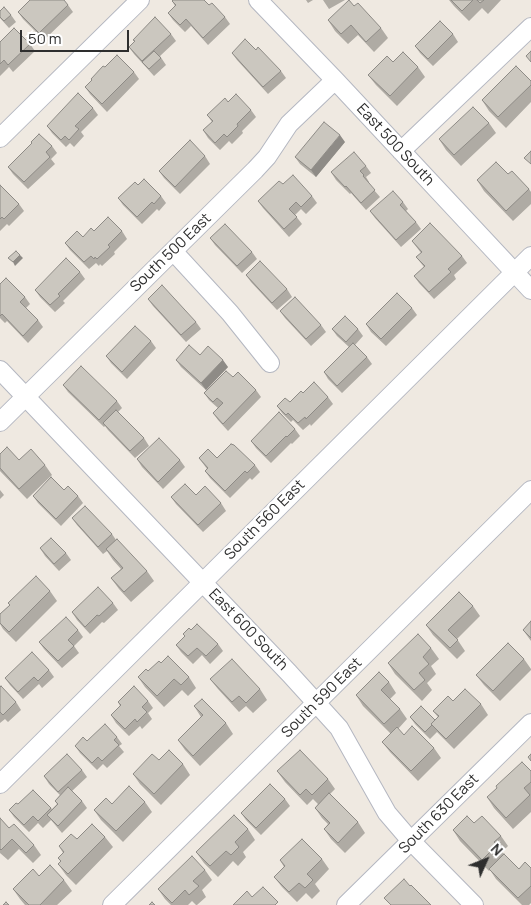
<!DOCTYPE html>
<style>
body{margin:0}
#map{position:relative;width:531px;height:905px;overflow:hidden;background:#efe9e1;font-family:Manrope,sans-serif}
canvas{display:block}
.north{position:absolute;left:461px;top:835px;width:50px;height:50px;-webkit-text-stroke:4px #fff;paint-order:stroke;rotate:46deg;font-size:14px;font-weight:700;line-height:20px;text-align:center;color:#2e2e2e}
.north::after{content:'';display:block;margin:auto;width:18px;height:22px;background:#2e2e2e;clip-path:polygon(50% 0,100% 100%,50% 72%,0 100%)}
.scale{position:absolute;left:20px;top:30px;width:109px;height:22px;box-sizing:border-box;border:2px solid #2e2e2e;border-top:0;padding-left:6px;font-size:15px;line-height:18px;white-space:nowrap;color:#2e2e2e;-webkit-text-stroke:4px #fff;paint-order:stroke}
</style>
<div id="map">
<canvas width="531" height="905"></canvas>
<div class="north">N</div>
<div class="scale">50 m</div>
</div>
<script>
const context = document.querySelector('canvas').getContext('2d');
context.lineJoin = 'round';
const shape = rows => new Path2D(rows.map(r => 'M' + r).join(''));
function stroke(path, color, width, dash) { context.strokeStyle = color; context.lineWidth = width; context.lineCap = dash ? 'butt' : 'round'; context.setLineDash(dash || []); context.stroke(path); }
function fillPath(path, color) { context.fillStyle = color; context.fill(path, 'evenodd'); }
function drawText(font, color, halo, rows, align = 'center') {
  context.font = font + ' Manrope,sans-serif'; context.lineWidth = 4.5; context.setLineDash([]); context.textBaseline = 'middle'; context.strokeStyle = halo; context.fillStyle = color; for (const [text, x, y, turn = 0] of rows) {
    context.save(); context.translate(x, y); context.rotate((+turn || 0) * Math.PI / 180); context.textAlign = isNaN(turn) ? turn : align; if (halo) context.strokeText(text, 0, 0); context.fillText(text, 0, 0); context.restore();
  }
}
const minor = shape([
 [258,0,335,80,531,290],
 [0,138,140,0],
 [401,151,531,27],
 [173,251,230,313,270,363],
 [0,370,289,673,339,728,387,813,411,841,474,905],
 [0,422,255,170,267,157,289,124,335,80],
 [0,784,531,256],
 [112,905,531,490],
 [346,905,531,723]
]);
stroke(minor, '#b4b7c1', 20);
stroke(minor, '#fff', 18);
fillPath(shape([
 [306,0,313,0,308,3],
 [323,0,345,0,329,9],
 [449,0,501,0,488,14,482,8,469,21,454,6],
 [172,1,209,5,225,17,230,24,208,45,191,26,185,32,173,20,168,13,175,6],
 [68,5,73,12,44,40,23,19,18,12],
 [354,6,381,28,388,38,374,52,358,35,348,44,335,31,328,20],
 [0,11,11,15,16,22,9,28,0,18],
 [171,34,176,41,160,56,166,65,154,76,134,54,129,47,135,42,133,40],
 [453,34,458,42,433,66,420,53,415,46],
 [0,42,30,44,35,51,13,72,9,67,0,76],
 [256,50,281,71,286,78,268,94,237,60,232,53],
 [393,62,418,67,425,77,397,106,376,85,368,75],
 [105,67,134,72,139,79,107,112,90,94,85,87],
 [531,81,531,102,506,128,489,111,482,100],
 [228,102,251,110,256,117,242,131,243,133,232,144,229,141,220,150,208,138,203,130,212,122,207,115],
 [93,108,98,115,81,132,84,136,74,147,70,143,66,147,52,133,47,126],
 [489,123,496,133,461,166,446,150,439,139],
 [345,142,316,177,300,164,295,157],
 [52,146,57,153,51,159,55,164,28,189,13,174,8,167],
 [205,156,210,164,180,194,164,178,159,171],
 [366,166,371,173,366,177,369,182,368,183,380,197,366,210,351,193,350,194,336,180,331,172],
 [508,174,529,189,531,192,531,204,513,221,484,191,477,180],
 [283,184,312,196,317,203,306,214,301,209,295,215,302,224,289,237,263,208,258,201],
 [0,185,19,204,24,211,9,226,7,224,0,231],
 [138,185,161,196,166,203,159,211,157,209,142,224,123,205,118,198],
 [403,202,408,209,406,211,416,222,421,229,401,247,375,218,370,211],
 [94,231,122,231,127,239,114,252,115,254,102,266,100,264,99,266,96,263,89,269,70,250,65,243,83,237],
 [210,238,252,252,257,259,242,273,215,245],
 [412,241,462,256,467,263,454,275,456,279,434,299,419,283,414,276,424,267,416,257,421,253],
 [80,272,85,279,63,301,65,303,55,312,40,297,35,290],
 [246,275,287,289,292,297,277,310,251,282],
 [0,284,25,297,30,304,26,308,38,320,43,327,28,343,7,321,5,323,0,318],
 [148,299,196,322,201,329,186,342,153,306],
 [412,308,417,315,386,346,371,332,366,324],
 [280,311,321,325,326,332,311,346,285,318],
 [332,329,358,329,363,336,355,345,367,357,372,364,342,393,328,379,324,372,349,347,337,336],
 [151,341,156,348,127,379,111,363,106,356],
 [200,355,228,367,206,390,181,367,176,360],
 [233,377,256,390,261,397,228,431,218,420,213,413,218,408,209,400,204,393],
 [63,385,117,401,122,408,118,412,144,438,149,446,135,458,108,430,105,426,104,427,68,392],
 [303,393,328,397,333,404,311,426,310,424,303,430,293,420,291,422,282,413,277,406,290,402],
 [295,429,300,436,292,444,291,443,271,463,256,448,251,441],
 [0,454,19,460,45,465,52,475,27,499,0,471],
 [199,458,217,458,255,465,260,472,252,480,250,478,230,498,210,478,205,471,207,469],
 [137,459,180,460,185,467,163,489,142,467],
 [0,490,4,495,0,499],
 [64,490,78,496,83,503,61,526,38,503,33,496],
 [171,497,221,503,226,511,203,532,176,504],
 [72,518,112,534,116,540,147,571,154,581,131,602,119,589,111,578,121,569,113,560,107,551,103,554,77,525],
 [40,548,66,553,71,560,59,571,45,556],
 [50,591,57,601,16,642,3,629,0,624,0,614,10,605],
 [113,603,118,610,104,623,102,622,90,634,77,620,72,612],
 [473,606,480,616,457,639,465,651,457,659,433,635,426,625],
 [531,621,531,641,523,630],
 [78,630,83,637,74,646,79,653,62,668,44,649,39,642],
 [191,630,218,644,223,651,210,664,202,655,193,664,181,652,176,645,185,636,183,634],
 [431,648,439,659,431,666,436,674,427,683,432,690,422,701,395,674,388,663],
 [524,659,531,669,531,670,500,701,484,685,476,675],
 [161,663,189,677,196,688,188,696,182,690,164,707,145,687,138,677],
 [49,670,54,677,42,688,39,684,23,699,10,685,5,678],
 [210,679,260,689,267,700,253,713,246,706,239,712,218,689],
 [389,682,396,693,390,699,400,709,407,719,398,729,404,735,434,748,441,758,418,781,390,752,382,742,391,734,363,706,356,695],
 [0,687,16,702,21,710,8,722,5,719,0,723],
 [148,701,153,708,148,713,152,719,142,729,140,726,129,736,116,723,111,715,120,706,118,702],
 [453,701,481,704,488,715,454,749,437,732,430,739,415,724,410,717,435,720,438,717,433,711],
 [194,706,226,723,233,734,200,766,185,750,178,740,201,717],
 [117,737,122,744,119,746,124,752,107,768,103,764,97,770,80,753,75,746,87,741],
 [159,760,183,764,190,775,161,805,140,784,133,774],
 [82,770,87,777,72,791,82,801,87,808,62,833,51,820,43,828,38,823,29,832,14,817,9,810,18,804,51,808,52,809,57,804,55,801,60,795,49,784,44,776],
 [277,771,328,779,335,789,330,794,358,822,365,833,345,853,331,839,324,829,328,824,322,818,315,808,318,804,313,799,307,805,285,782],
 [531,771,531,812,513,829,494,808,487,797],
 [285,799,290,806,261,835,246,820,241,813],
 [145,802,152,812,123,842,101,820,94,810],
 [0,818,9,828,34,845,41,855,33,863,19,849,8,860,0,853],
 [474,823,501,836,508,846,502,852,519,869,531,868,531,903,529,905,522,905,496,879,490,870,489,871,460,841,453,830],
 [248,829,255,840,243,852,246,857,238,866,233,861,218,877,204,863,196,852],
 [105,837,113,847,76,885,66,875,58,864,61,862,58,858,63,853,59,846,77,839],
 [322,859,329,869,315,884,320,891,312,899,306,893,297,902,282,887,274,877,284,867,280,860],
 [205,870,212,880,202,890,206,897,197,905,196,905,192,901,188,905,171,905,165,899,158,889],
 [39,876,64,880,72,891,57,905,25,905,20,899,13,889]
]), '#afaba4');
fillPath(shape([
 [340,135,345,142,316,177,311,170],
 [20,255,23,258,15,266,13,262],
 [223,360,228,367,206,390,201,383]
]), '#8e8b86');
const building = shape([
 [30,0,64,0,68,5,39,33,18,12,30,0],
 [173,0,204,0,209,5,212,3,225,17,203,38,186,19,180,25,168,13,176,5,172,1,173,0],
 [349,0,354,6,358,3,381,28,366,42,351,25,341,34,328,20,349,0],
 [451,0,473,0,462,11,451,0],
 [477,0,484,0,480,3,477,0],
 [4,7,11,15,4,21,0,17,0,11,4,7],
 [155,17,171,34,142,61,129,47,135,41,133,40,155,17],
 [440,21,453,34,428,59,415,46,440,21],
 [14,28,30,44,8,65,4,60,0,64,0,42,14,28],
 [245,39,256,50,258,47,281,71,263,87,232,53,245,39],
 [154,51,161,58,149,69,142,62,154,51],
 [531,51,531,62,526,56,531,51],
 [403,52,418,67,390,96,368,75,387,56,393,62,403,52],
 [117,55,134,72,102,104,85,87,92,80,91,79,103,66,105,67,117,55],
 [516,66,531,81,531,85,498,117,482,100,516,66],
 [78,93,93,108,75,126,79,129,69,140,65,136,61,140,47,126,78,93],
 [236,94,251,110,237,124,238,126,227,137,224,134,215,143,203,130,213,121,207,115,225,98,228,102,236,94],
 [473,107,489,123,454,155,439,139,473,107],
 [324,122,340,135,311,170,295,157,324,122],
 [39,134,52,146,46,152,50,157,24,182,8,167,32,143,31,142,39,134],
 [190,140,205,156,175,187,159,171,190,140],
 [531,151,531,164,524,158,531,151],
 [354,152,366,166,360,171,364,175,363,176,375,190,361,203,346,186,345,187,331,172,354,152],
 [496,162,508,174,512,171,529,189,506,211,477,180,496,162],
 [293,175,312,196,301,207,296,202,289,209,297,217,284,229,258,201,279,181,283,184,293,175],
 [144,179,161,196,154,204,152,202,137,217,118,198,135,182,138,185,144,179],
 [0,185,19,204,4,219,2,217,0,219,0,185],
 [393,191,403,202,400,205,416,222,396,240,370,211,393,191],
 [108,217,122,231,108,245,110,247,97,259,95,257,94,259,91,256,84,262,65,243,77,231,83,237,91,228,94,231,108,217],
 [430,223,462,256,448,269,451,272,429,292,414,276,425,266,416,257,422,252,412,241,430,223],
 [225,224,252,252,237,266,210,238,225,224],
 [16,251,20,255,13,262,8,258,16,251],
 [66,258,80,272,58,294,60,296,50,305,35,290,66,258],
 [260,261,287,289,272,303,246,275,260,261],
 [6,278,25,297,20,302,38,320,23,336,2,314,0,316,0,284,6,278],
 [162,285,196,322,181,335,148,299,162,285],
 [397,293,412,308,381,339,366,324,397,293],
 [295,297,321,325,306,339,280,311,295,297],
 [345,316,358,329,346,342,332,329,345,316],
 [135,326,151,341,122,372,106,356,135,326],
 [353,343,367,357,337,386,324,372,353,343],
 [189,345,200,355,208,346,223,360,201,383,176,360,189,345],
 [81,366,117,401,99,420,63,385,81,366],
 [226,371,233,377,238,372,256,390,223,424,213,413,223,403,217,398,213,402,204,393,226,371],
 [314,382,328,397,306,419,305,417,298,423,288,413,286,415,277,406,285,398,290,402,301,391,303,393,314,382],
 [116,410,144,438,130,451,103,423,116,410],
 [279,412,295,429,287,437,286,436,266,456,251,441,279,412],
 [159,438,180,460,158,482,137,459,159,438],
 [231,444,234,445,255,465,247,473,245,471,225,491,205,471,208,468,199,458,208,449,217,458,231,444],
 [7,447,19,460,31,449,45,465,19,489,0,468,0,454,7,447],
 [51,477,64,490,68,486,78,496,56,519,33,496,51,477],
 [185,484,196,495,205,486,221,503,198,525,171,497,185,484],
 [85,506,112,534,98,547,72,518,85,506],
 [51,538,66,553,54,564,40,548,51,538],
 [117,539,147,571,124,592,111,578,123,568,106,549,117,539],
 [36,576,50,591,9,632,0,623,0,614,10,605,8,603,36,576],
 [98,587,113,603,99,616,97,615,85,627,72,612,98,587],
 [459,592,473,606,448,630,458,640,450,648,426,625,459,592],
 [66,617,78,630,68,640,74,646,58,661,39,642,66,617],
 [531,621,531,638,523,630,531,621],
 [197,624,218,644,206,656,197,648,188,656,176,645,185,636,183,634,189,628,191,630,197,624],
 [418,634,431,648,423,657,429,664,419,673,425,680,414,690,388,663,418,634],
 [508,643,524,659,493,691,476,675,508,643],
 [32,652,49,670,38,681,34,677,18,692,5,678,32,652],
 [168,656,189,677,181,685,174,679,157,696,138,677,146,669,148,671,159,661,161,663,168,656],
 [232,659,260,689,246,703,239,696,232,702,210,679,232,659],
 [379,672,389,682,381,690,400,709,384,724,356,695,379,672],
 [1,686,16,702,3,715,0,712,0,687,1,686],
 [134,686,148,701,142,707,147,712,137,722,135,719,125,729,111,715,121,705,118,702,134,686],
 [465,689,481,704,446,739,431,724,439,716,433,711,448,696,453,701,465,689],
 [202,699,226,723,193,756,178,740,203,715,194,706,202,699],
 [421,706,435,720,431,724,432,725,425,732,410,717,421,706],
 [105,724,117,737,114,740,119,745,102,761,98,757,92,763,75,746,83,737,87,741,105,724],
 [412,726,434,748,411,771,382,742,397,727,404,735,412,726],
 [169,750,183,764,154,794,133,774,152,754,159,760,169,750],
 [300,750,328,779,312,795,306,789,300,795,277,771,300,750],
 [67,754,82,770,58,792,44,776,67,754],
 [531,754,531,761,528,757,531,754],
 [522,762,531,771,531,782,524,788,530,795,506,818,487,797,497,788,496,786,522,762],
 [270,784,285,799,256,828,241,813,270,784],
 [129,786,145,802,116,831,94,810,106,798,112,804,129,786],
 [68,787,82,801,58,826,47,815,58,804,55,801,68,787],
 [33,790,51,808,38,821,33,816,24,825,9,810,16,803,18,804,33,790],
 [329,793,358,822,338,843,324,829,330,823,315,808,329,793],
 [234,815,248,829,235,842,239,847,231,855,226,851,210,866,196,852,234,815],
 [467,816,474,823,482,816,501,836,494,842,497,845,482,860,453,830,467,816],
 [0,818,9,828,14,824,34,845,26,853,12,839,1,850,0,849,0,818],
 [92,824,105,837,68,874,58,864,61,861,58,858,64,852,59,846,71,834,77,839,92,824],
 [302,839,322,859,307,874,313,880,305,888,299,883,289,892,274,877,285,866,280,860,302,839],
 [504,854,519,869,525,862,531,868,531,886,518,898,489,869,504,854],
 [192,856,205,870,193,881,199,886,189,895,185,890,172,903,158,889,192,856],
 [50,865,64,880,40,905,29,905,13,889,33,869,39,876,50,865],
 [404,879,410,886,411,885,431,905,391,905,384,898,404,879],
 [263,887,278,902,275,905,233,905,247,891,252,897,263,887],
 [6,902,9,905,3,905,6,902],
 [152,902,155,905,149,905,152,902]
]);
fillPath(building, '#cbc7bf');
stroke(building, '#8e8b86', 1);
drawText('15px', '#2e2e2e', '#fff', [
 ["East 500 South",395,145,47],
 ["South 500 East",171,253,-44],
 ["South 560 East",265,520,-45],
 ["East 600 South",248,630,46],
 ["South 590 East",322,698,-45],
 ["South 630 East",439,814,-45]
]);
</script>
